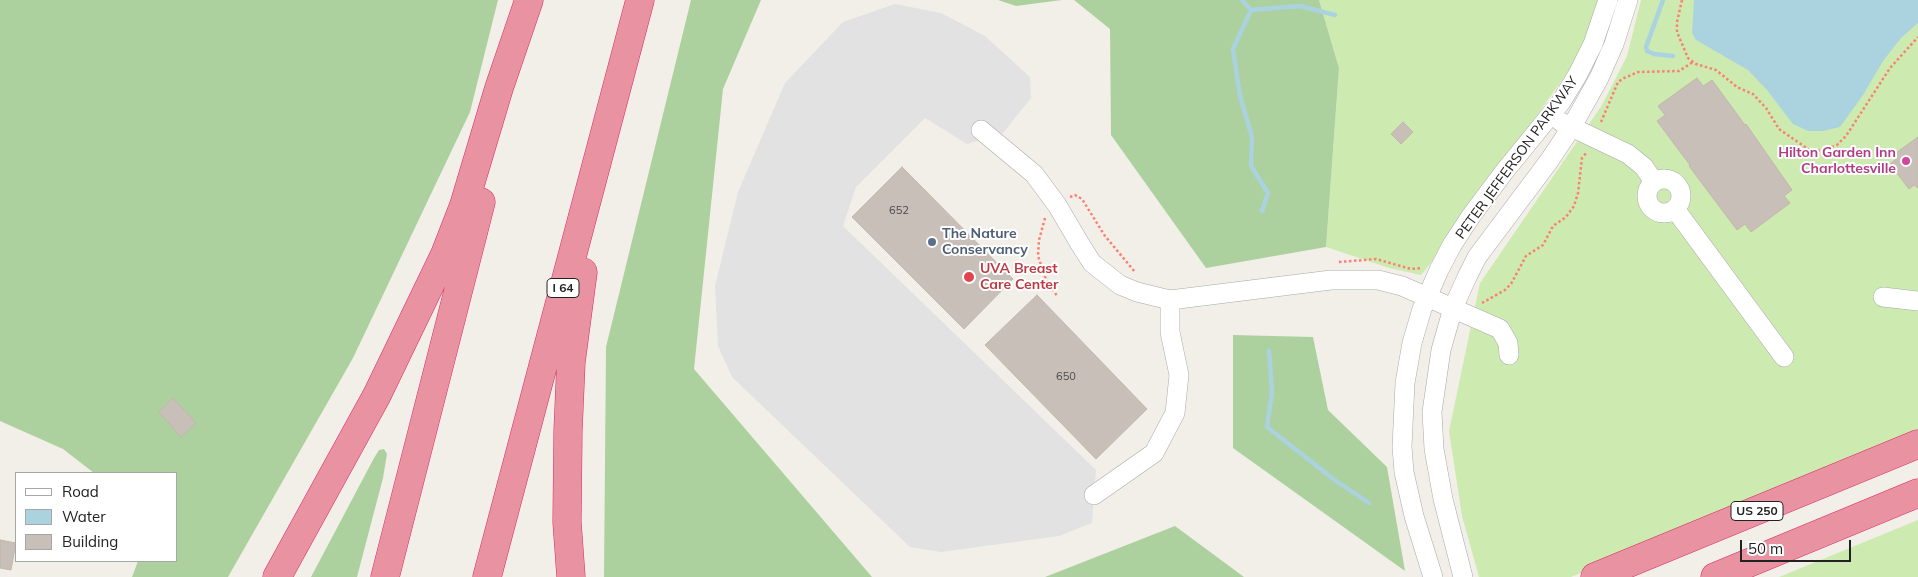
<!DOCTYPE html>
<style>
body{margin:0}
#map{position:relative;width:1918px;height:577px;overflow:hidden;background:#f2efe9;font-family:Mulish,sans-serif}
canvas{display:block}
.legend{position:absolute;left:15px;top:472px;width:162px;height:90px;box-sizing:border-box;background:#fff;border:1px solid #a7a7a7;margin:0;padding:6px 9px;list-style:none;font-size:15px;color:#222}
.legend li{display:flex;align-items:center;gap:10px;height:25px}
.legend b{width:25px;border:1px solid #a7a7a7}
.scale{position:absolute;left:1740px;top:540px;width:111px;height:22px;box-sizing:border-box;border:2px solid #222;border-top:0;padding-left:6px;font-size:15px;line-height:18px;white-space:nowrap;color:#222;-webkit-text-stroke:4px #fff;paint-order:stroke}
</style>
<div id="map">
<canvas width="1918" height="577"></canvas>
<ul class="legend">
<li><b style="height:6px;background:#fff"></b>Road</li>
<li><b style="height:14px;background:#aad3df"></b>Water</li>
<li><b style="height:14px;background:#c7bfb8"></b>Building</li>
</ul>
<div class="scale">50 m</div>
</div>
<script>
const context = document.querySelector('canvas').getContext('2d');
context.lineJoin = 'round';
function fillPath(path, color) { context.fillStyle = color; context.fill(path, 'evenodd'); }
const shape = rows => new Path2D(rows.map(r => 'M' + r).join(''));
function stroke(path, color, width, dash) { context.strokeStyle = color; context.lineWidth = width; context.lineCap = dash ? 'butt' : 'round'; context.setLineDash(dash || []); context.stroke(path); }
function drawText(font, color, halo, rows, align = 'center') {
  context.font = font + ' Mulish,sans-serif'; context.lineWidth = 4; context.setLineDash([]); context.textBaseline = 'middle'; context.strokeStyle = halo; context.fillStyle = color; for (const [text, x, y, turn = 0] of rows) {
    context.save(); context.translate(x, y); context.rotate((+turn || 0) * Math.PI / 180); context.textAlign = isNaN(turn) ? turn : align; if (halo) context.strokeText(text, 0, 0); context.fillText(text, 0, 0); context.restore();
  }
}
fillPath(shape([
 [1319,0,1599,0,1594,21,1573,65,1435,258,1421,275,1389,268,1326,247,1339,68],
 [1641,0,1918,0,1918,435,1571,577,1479,577,1462,516,1449,431,1480,283,1602,105,1627,56],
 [1918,520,1918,577,1779,577]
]), '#cdebb0');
fillPath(shape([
 [0,0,498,0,470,112,353,358,228,577,132,577,138,561,176,561,176,473,94,473,63,449,0,421],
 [691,0,761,0,723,89,694,369,872,577,604,577,606,347],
 [998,0,1062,0,1016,6],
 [1074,0,1319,0,1339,68,1326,247,1206,268,1111,135,1110,29],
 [1233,335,1313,337,1328,410,1387,467,1405,571,1233,448],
 [384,449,387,454,383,478,357,577,311,577,374,458,379,450],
 [1175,526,1244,577,1045,577]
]), '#add19e');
fillPath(shape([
 [895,4,941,13,985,36,1030,77,1031,98,1003,133,967,144,925,118,856,187,843,226,1096,470,1092,523,1059,536,941,552,910,547,732,377,718,346,715,286,738,192,785,83,843,22]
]), '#e2e2e2');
fillPath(shape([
 [1694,0,1918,0,1918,23,1901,38,1883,61,1863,95,1840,127,1823,131,1808,131,1793,124,1767,90,1748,70,1696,40,1692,33]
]), '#aad3df');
stroke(shape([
 [1242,0,1251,10,1233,49,1240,96,1252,137,1251,166,1268,193,1262,211],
 [1663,0,1646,47,1647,51,1654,54,1673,56],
 [1251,10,1300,6,1335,15],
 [1269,351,1272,392,1267,427,1336,481,1369,503]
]), '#aad3df', 4.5);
const building = shape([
 [1697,78,1703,86,1712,80,1745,125,1746,124,1792,190,1784,196,1790,203,1751,232,1745,224,1737,230,1689,166,1690,165,1657,121,1665,115,1658,106,1697,78],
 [1403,122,1413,132,1401,144,1391,134,1403,122],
 [1918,137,1918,188,1914,185,1909,189,1890,164,1896,159,1893,155,1918,137],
 [902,167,1013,279,964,329,852,217,902,167],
 [1037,295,1147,409,1096,459,985,345,1037,295],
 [173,398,196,423,181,437,159,412,173,398],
 [0,540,16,543,11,570,0,568,0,540]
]);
fillPath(building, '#c7bfb8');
stroke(building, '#c4b6ab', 1);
const minor = shape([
 [1561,122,1628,154,1644,167,1654,182],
 [981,130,1034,174,1057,205,1080,244,1092,263,1120,285,1137,292,1170,300,1331,280,1378,280,1402,286,1500,329,1508,343,1509,355],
 '1647 196a17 17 0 1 1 34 0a17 17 0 1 1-34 0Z',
 [1675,209,1784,357],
 [1883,297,1918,301],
 [1094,495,1154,453,1175,413,1179,375,1170,332,1170,300],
 [1433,577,1414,516,1404,472,1402,447,1405,383,1412,343,1422,309,1439,270,1452,245,1471,216,1504,172,1561,102,1578,74,1593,44,1608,0],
 [1463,577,1443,499,1434,449,1432,412,1441,350,1453,308,1467,277,1477,257,1549,161,1571,128,1599,78,1614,44,1628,0]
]);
const highway = shape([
 [277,577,377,395,445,254,464,205,499,88,529,0],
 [385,577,481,202],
 [487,577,640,0],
 [571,577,567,522,568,431,571,362,583,272],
 [1595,577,1918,444],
 [1715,577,1918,493]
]);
stroke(minor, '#a9a9a9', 20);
stroke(highway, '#dc2a67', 29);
stroke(shape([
 [1682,0,1677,22,1677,32,1688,58,1696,64,1716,70,1737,87,1753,94,1766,108,1779,129,1811,151,1823,150,1837,145,1846,136,1890,68,1918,37],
 [1601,122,1618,82,1624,78,1638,72,1679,71,1693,62],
 [1070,197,1075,195,1082,199,1105,236,1135,272],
 [1045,218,1039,240,1038,256,1045,277,1057,296],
 [1339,262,1376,259,1411,269,1422,268],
 [1482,303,1505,290,1511,284,1526,256,1543,245,1553,226,1566,217,1574,206,1578,193,1582,158,1587,152]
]), '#fa8072', 2.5, [2.5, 2.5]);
stroke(minor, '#fff', 19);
stroke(highway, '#e892a2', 28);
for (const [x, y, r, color] of [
 [1906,161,5,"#d1479c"],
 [932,242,5,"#5c6f8a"],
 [969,277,6,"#e0444e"]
]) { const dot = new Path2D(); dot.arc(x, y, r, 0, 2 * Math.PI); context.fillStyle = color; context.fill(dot); stroke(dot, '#fff', 2); }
drawText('11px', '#4b4948', null, [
 ["652",899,211],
 ["650",1066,377]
]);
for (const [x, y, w] of [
 [563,288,32],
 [1757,511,52]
]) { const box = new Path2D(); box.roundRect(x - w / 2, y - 9.5, w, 19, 4); context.fillStyle = '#fff'; context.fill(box); stroke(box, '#222', 1); }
drawText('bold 12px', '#222', null, [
 ["I 64",563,288],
 ["US 250",1757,511]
]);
drawText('bold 14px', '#b23c85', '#fff', [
 ["Hilton Garden Inn",1896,153],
 ["Charlottesville",1896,169]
], 'right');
drawText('14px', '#222', '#fff', [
 ["PETER JEFFERSON PARKWAY",1517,158,-54]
]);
drawText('bold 14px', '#4e5e75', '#fff', [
 ["The Nature",942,234],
 ["Conservancy",942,250]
], 'left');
drawText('bold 14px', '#be3a42', '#fff', [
 ["UVA Breast",980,269],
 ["Care Center",980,285]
], 'left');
</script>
